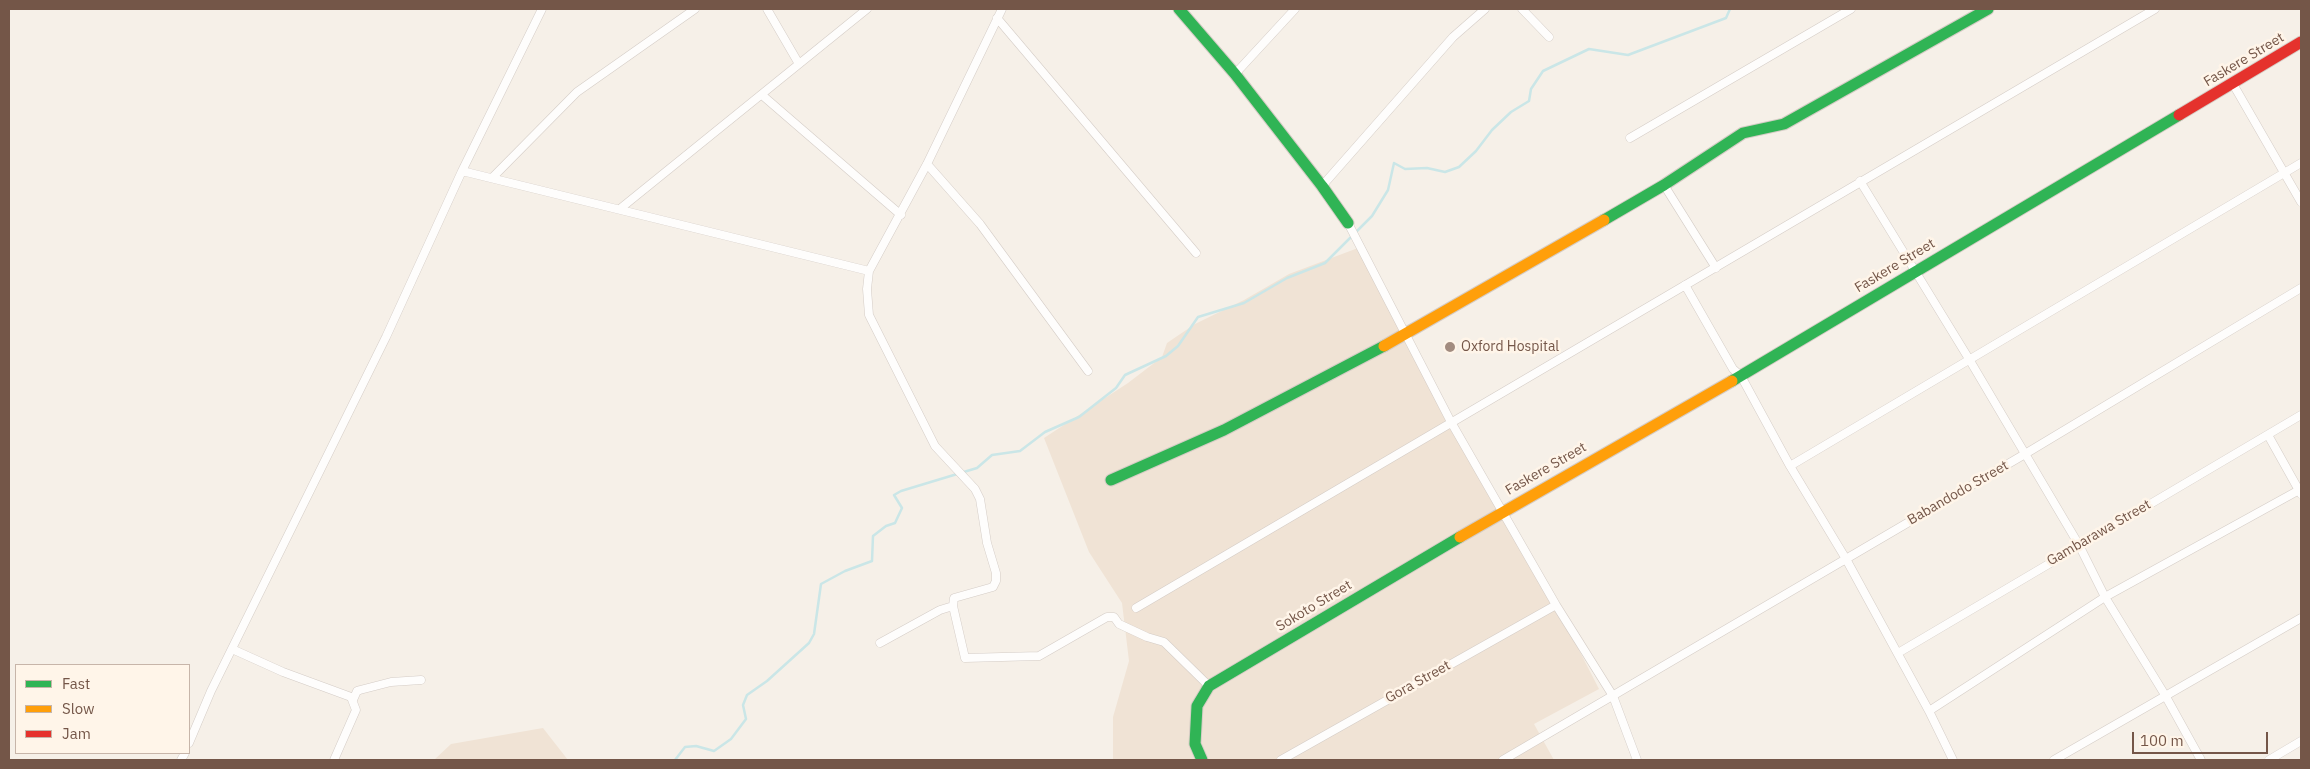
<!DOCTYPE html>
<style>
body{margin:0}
#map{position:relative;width:2310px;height:769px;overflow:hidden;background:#f6f0e8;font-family:"IBM Plex Sans",sans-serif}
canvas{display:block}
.frame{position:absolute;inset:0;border:10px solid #745648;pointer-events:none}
.legend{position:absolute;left:15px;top:664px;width:175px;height:90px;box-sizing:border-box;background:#fff5e9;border:1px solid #c7b5a9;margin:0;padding:6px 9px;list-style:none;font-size:15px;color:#745648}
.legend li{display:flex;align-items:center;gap:10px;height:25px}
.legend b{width:25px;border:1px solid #c7b5a9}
.scale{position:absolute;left:2132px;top:732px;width:136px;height:22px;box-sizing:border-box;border:2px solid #745648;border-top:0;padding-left:6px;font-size:15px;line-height:18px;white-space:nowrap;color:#745648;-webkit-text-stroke:4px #fff5e9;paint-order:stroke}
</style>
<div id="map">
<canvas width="2310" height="769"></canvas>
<div class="frame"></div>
<ul class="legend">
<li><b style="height:6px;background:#30b455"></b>Fast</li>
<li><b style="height:6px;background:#ff9f0a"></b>Slow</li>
<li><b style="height:6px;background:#e5322d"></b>Jam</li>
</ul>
<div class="scale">100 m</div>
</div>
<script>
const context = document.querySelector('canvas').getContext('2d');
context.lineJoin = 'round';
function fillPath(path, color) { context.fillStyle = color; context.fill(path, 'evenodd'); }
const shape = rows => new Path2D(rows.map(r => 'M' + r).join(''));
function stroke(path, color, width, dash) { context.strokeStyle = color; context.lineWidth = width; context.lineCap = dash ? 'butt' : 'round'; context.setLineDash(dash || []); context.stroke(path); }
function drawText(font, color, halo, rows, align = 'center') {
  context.font = font + ' "IBM Plex Sans",sans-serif'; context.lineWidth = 5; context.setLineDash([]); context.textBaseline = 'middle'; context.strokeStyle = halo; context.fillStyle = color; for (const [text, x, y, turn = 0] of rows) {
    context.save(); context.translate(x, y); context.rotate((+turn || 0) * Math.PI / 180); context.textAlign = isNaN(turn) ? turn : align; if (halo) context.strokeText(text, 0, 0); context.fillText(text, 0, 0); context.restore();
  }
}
fillPath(shape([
 [1358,248,1454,431,1539,572,1599,689,1534,724,1554,760,1113,760,1113,717,1129,661,1122,603,1089,552,1044,438,1128,383,1162,357,1167,343,1195,324,1244,300,1289,274],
 [543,728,568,760,434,760,451,744]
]), '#f0e3d5');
stroke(shape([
 [675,760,685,747,696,746,714,751,731,739,746,719,743,705,747,695,767,681,809,643,814,634,821,584,845,571,872,561,873,536,886,526,895,523,902,508,894,495,901,491,977,468,992,455,1020,451,1045,432,1079,417,1116,388,1125,375,1166,356,1178,346,1198,317,1244,303,1287,278,1325,263,1372,216,1388,190,1394,163,1405,169,1427,168,1445,172,1459,167,1476,151,1492,130,1511,112,1529,101,1531,89,1543,71,1589,49,1628,55,1726,18,1730,9]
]), '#cae6e7', 2.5);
const street = shape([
 [767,9,799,64],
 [1522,9,1549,37],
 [997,18,1196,253],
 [1235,74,1295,9],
 [2233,84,2301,202],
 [762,95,901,215],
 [1630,138,1851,9],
 [927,164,980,224,1088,371],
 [462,171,869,271],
 [492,178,577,92,695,9],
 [1860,181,1969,359,2079,545,2105,597,2165,695,2201,760],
 [1664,185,1716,268],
 [1322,186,1453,37,1485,9],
 [621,208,867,9],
 [1348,223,1451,422,1556,605,1613,696,1637,760],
 [1685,285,1733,369,1741,376,1790,466,1846,559,1929,711,1953,760],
 [2268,435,2301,494],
 [1790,466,2301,163],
 [953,606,965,658,1039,656,1107,617,1114,617,1119,624,1147,637,1164,642,1209,686],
 [1136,608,2155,9],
 [880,643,940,610,953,606,954,598,993,587,996,581,996,573,987,543,980,499,975,489,935,446,869,315,867,289,869,271,927,164,1002,9],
 [232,649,283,672,351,697,356,710,334,760],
 [1898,653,2301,415],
 [353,700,357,691,360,690,391,682,421,680],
 [1929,711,2105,597,2301,489],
 [189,743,211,691,386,337,462,171,542,9],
 [181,760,185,753],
 [1281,760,1556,605],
 [1503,760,2025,454,2301,288],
 [2054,760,2301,618],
 [2269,760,2301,741]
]);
const fast = shape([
 [1179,9,1235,74,1322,186,1348,223],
 [1604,220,1664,185,1743,133,1784,124,1988,9],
 [1732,381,2179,115],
 [1111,480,1224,430,1384,346],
 [1202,760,1195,744,1197,706,1209,686,1460,537]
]);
const slow = shape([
 [1384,346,1604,220],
 [1460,537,1732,381]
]);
const jam = shape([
 [2179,115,2301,42]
]);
stroke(street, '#d4ccc6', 9);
stroke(fast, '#d5ccc5', 13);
stroke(slow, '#d5ccc5', 13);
stroke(jam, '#d5ccc5', 13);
stroke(street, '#fefdfc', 8);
stroke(fast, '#30b455', 11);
stroke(slow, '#ff9f0a', 11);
stroke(jam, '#e5322d', 11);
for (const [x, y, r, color] of [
 [1450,347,6,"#a28c80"]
]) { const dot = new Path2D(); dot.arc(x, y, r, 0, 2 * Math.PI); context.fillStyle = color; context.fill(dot); stroke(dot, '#fff5e9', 2); }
drawText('14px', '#745648', '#fff5e9', [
 ["Faskere Street",2244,60,-31],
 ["Faskere Street",1895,266,-31],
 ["Faskere Street",1546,469,-30],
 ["Babandodo Street",1958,493,-30],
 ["Gambarawa Street",2099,533,-30],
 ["Sokoto Street",1314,606,-31],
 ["Gora Street",1418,682,-29]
]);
drawText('14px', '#745648', '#fff5e9', [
 ["Oxford Hospital",1461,347]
], 'left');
</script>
